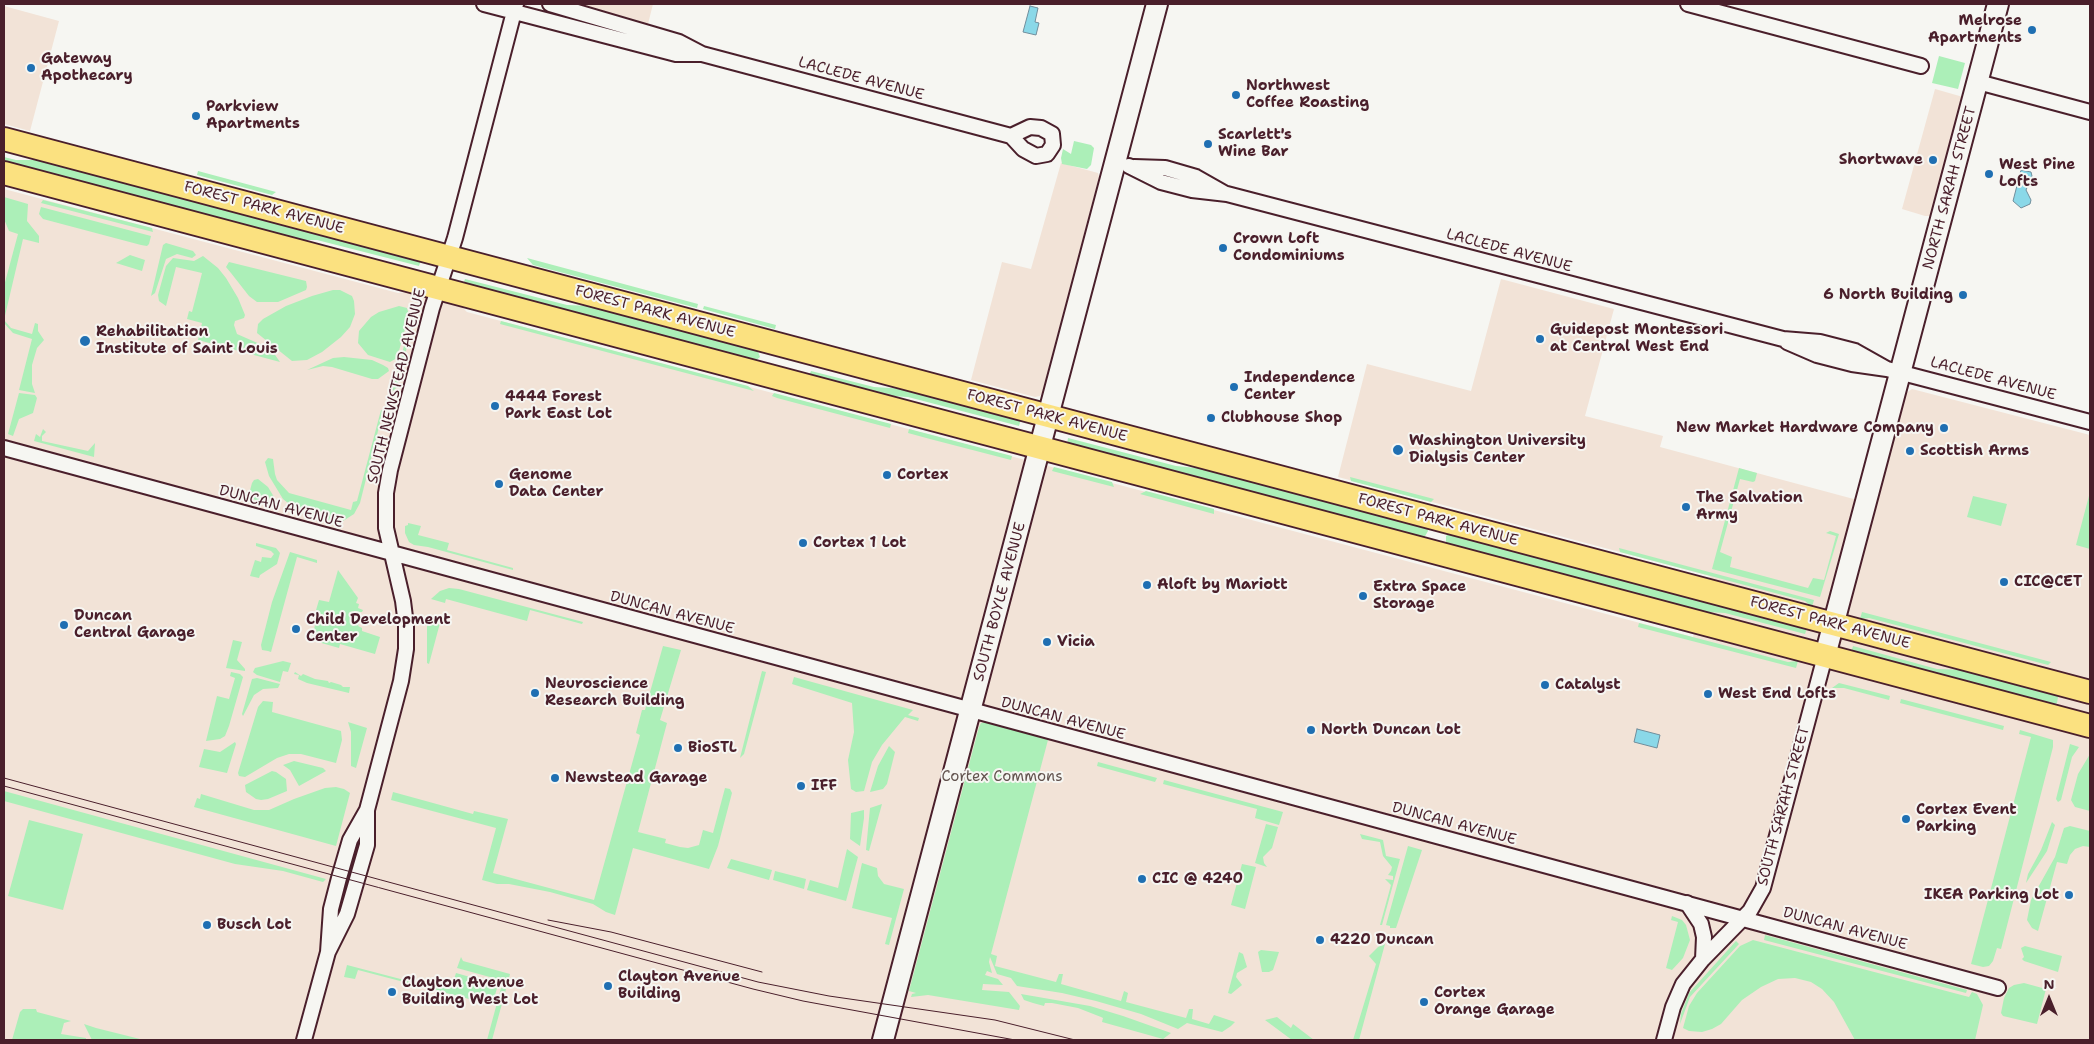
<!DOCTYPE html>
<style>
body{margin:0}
#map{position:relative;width:2094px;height:1044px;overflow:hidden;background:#f6f6f2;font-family:"Shantell Sans",sans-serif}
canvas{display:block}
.frame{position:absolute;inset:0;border:5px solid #4a1f2b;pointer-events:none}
.north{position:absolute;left:2024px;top:974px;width:50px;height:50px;-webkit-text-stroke:4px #f6f6f2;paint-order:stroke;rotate:0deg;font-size:14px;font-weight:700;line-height:20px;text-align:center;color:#4a1f2b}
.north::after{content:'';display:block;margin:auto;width:18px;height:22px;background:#4a1f2b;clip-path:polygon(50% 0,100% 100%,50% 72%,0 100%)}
</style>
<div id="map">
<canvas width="2094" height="1044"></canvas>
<div class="frame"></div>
<div class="north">N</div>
</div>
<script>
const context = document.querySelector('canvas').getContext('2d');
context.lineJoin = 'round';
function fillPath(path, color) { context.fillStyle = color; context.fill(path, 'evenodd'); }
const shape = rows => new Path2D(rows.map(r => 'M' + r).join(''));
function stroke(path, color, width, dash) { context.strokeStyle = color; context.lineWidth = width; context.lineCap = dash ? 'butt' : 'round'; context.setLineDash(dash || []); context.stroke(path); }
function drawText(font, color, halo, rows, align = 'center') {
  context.font = font + ' "Shantell Sans",sans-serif'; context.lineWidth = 4; context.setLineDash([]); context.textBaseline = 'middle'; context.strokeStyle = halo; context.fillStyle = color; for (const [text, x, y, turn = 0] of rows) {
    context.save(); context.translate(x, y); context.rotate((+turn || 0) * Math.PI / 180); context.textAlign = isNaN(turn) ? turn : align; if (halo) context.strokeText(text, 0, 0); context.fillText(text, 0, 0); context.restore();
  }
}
fillPath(shape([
 [573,4,653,4,648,24],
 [4,6,59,21,30,131,4,124],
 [1935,89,1963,97,1932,214,1930,216,1925,216,1902,209],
 [1061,163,1098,173,1099,177,1042,393,1040,396,1035,397,971,380,1002,262,1031,269],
 [4,189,398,293,407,292,460,305,467,312,1693,637,1710,576,1338,477,1367,364,1471,391,1501,279,1614,309,1585,416,1663,436,1660,447,1876,505,1906,393,1912,389,2090,435,2090,1040,4,1040]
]), '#f2e3d7');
fillPath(shape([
 [1939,56,1965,63,1958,89,1932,83],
 [1074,141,1091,145,1094,148,1091,165,1087,169,1062,164,1061,158,1063,149,1071,154],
 [4,157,16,160,42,160,421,260,419,266,317,240,294,240,4,164],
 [198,171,276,192,272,195,197,175],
 [4,197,28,204,27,221,39,236,39,243,23,239,4,320,11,328,32,334,35,323,38,324,38,331,44,340,37,348,32,365,32,384,35,393,19,390,32,339,13,333,4,323,4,286,18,234,9,231,4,219],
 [43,200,152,228,153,232,41,203],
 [41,207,151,236,149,244,147,246,141,245,43,219,39,214],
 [166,243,193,251,196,255,192,258,177,254,166,259,155,293,151,296,163,245],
 [130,255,145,260,142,271,116,263],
 [203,256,218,268,226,278,238,298,245,315,244,318,235,321,234,325,237,334,262,345,273,352,280,362,198,340,202,323,187,319,189,311,192,312,202,273,176,267,166,306,159,301,158,295,166,266,173,258,194,261],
 [527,258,698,304,697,308,533,265],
 [229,262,306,281,307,287,306,290,278,302,257,302,249,296,231,273,226,267],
 [465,279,567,305,591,306,757,349,760,357,754,362,463,285],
 [333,290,340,290,352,296,354,301,355,314,350,327,341,337,322,352,307,360,292,361,257,333,258,324,263,319,286,306,312,296],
 [399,306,407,308,409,315,397,358,390,362,368,355,358,343,359,331,371,317,379,312],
 [704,306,776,325,775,329,703,309],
 [414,307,417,307,397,387,392,392],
 [501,321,748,386,754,391,500,324],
 [344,357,372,360,383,365,388,368,389,371,378,379,372,379,332,367,323,366,307,370,333,358],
 [811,371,874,387,907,389,1021,419,1019,426,908,397,874,395,809,376],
 [19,393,35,395,37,398,33,413,19,419,13,436,8,434],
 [774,393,891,424,890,428,777,398,772,396],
 [381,410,383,411,360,503,354,514,343,521,332,521,307,515,298,511,283,499,269,476,265,462,268,458,273,459,275,474,277,480,289,493,351,510,353,502,357,501],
 [43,429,46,432,42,436,42,441,88,451,95,443,94,457,34,441,36,434,40,437],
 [909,429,932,435,1012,456,1011,460,930,439,908,433],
 [1068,438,1176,466,1207,469,1427,528,1428,531,1424,538,1067,445],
 [1054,467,1112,482,1114,487,1052,471],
 [1739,468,1757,473,1755,481,1753,482,1740,479,1720,552,1732,557,1730,567,1808,588,1813,578,1824,580,1836,536,1826,533,1830,531,1839,534,1820,597,1712,569],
 [1350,477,1434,499,1431,502,1351,481],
 [258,479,268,487,277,502,276,505,274,506,250,498,249,494,252,483,254,480],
 [1146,491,1214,509,1214,514,1140,494],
 [2090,492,2090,549,2076,545],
 [1973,496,2007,504,2001,526,1967,517],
 [408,523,421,526,418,535,449,543,447,550,513,568,513,570,428,547,414,545,409,542,405,533,405,526,408,525],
 [1449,534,1454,534,1807,628,1805,634,1725,613,1692,611,1446,544,1446,536],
 [256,543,276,548,280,553,277,564,260,575,259,578,250,576,255,560,261,562,262,557,271,558,274,554,271,551,256,546],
 [1619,548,1814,600,1812,607,1805,601,1620,552],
 [290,552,317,560,317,563,297,557,271,652,268,651,262,650,261,645,272,602],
 [338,570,358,598,356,603,359,604,358,608,363,610,362,612,359,612,357,620,360,621,358,626,362,628,362,631,380,637,375,654,340,644,339,648,311,640,317,618,314,617,319,600,329,602],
 [449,588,459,589,583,622,582,624,530,610,527,621,446,599,445,603,431,599,440,591],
 [1862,612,2051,662,2048,665,1869,618,1860,619],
 [427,619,440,623,429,664,427,663],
 [1639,623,1788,662,1798,661,1796,668,1638,627],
 [233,640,242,642,237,660,245,669,245,671,226,668],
 [663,646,681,650,660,720,667,723,638,832,666,839,665,843,680,847,688,848,699,845,703,830,713,833,725,788,730,789,732,793,718,846,709,869,633,848,615,915,606,912,593,904,550,892,509,884,497,884,482,880,496,828,391,800,393,792,473,814,474,811,508,819,493,873,594,900,640,735,636,733,642,710,645,710],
 [1853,646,1937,669,1969,670,2055,693,2058,697,2057,703,2052,706,1851,653],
 [283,661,291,663,288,672,283,671,280,682,257,675,253,672,255,668],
 [762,671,766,672,744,754,740,758],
 [231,672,240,674,243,677,229,726,225,736,220,739,206,741,217,696,229,699,235,678,230,676],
 [295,672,301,676,303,674,315,679,328,681,329,683,331,682,341,685,343,687,350,687,349,693,307,683,298,679,299,675,294,674],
 [794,677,913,710,908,715,919,718,918,721,905,717,882,745,872,762,864,791,856,792,851,789,848,760,854,732,852,703,792,684],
 [257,678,280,684,278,688,263,689,254,695,243,716,242,714,252,679],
 [1839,683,1890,696,1889,700,1844,688,1832,688],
 [1901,699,2004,726,2003,730,1900,703],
 [263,701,273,702,272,712,341,731,342,740,336,763,301,754,289,754,277,758,245,777,239,776,238,773,258,707],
 [348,722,367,728,356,768,351,766,351,732],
 [987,722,1046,738,1048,740,991,954,997,956,995,966,1056,982,1059,974,1063,974,1061,984,1121,1001,1124,991,1128,993,1126,1002,1186,1018,1189,1009,1193,1009,1192,1019,1209,1024,1214,1015,1235,1022,1231,1026,1222,1032,1187,1023,1178,1029,1141,1014,1096,1001,1062,993,1017,986,1011,978,997,974,990,957,989,962,992,973,987,971,985,975,998,979,1003,985,983,984,982,990,1009,992,1020,1006,1019,1010,928,995,911,997,912,994,916,993,909,991,979,727,981,723],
 [2020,730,2053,740,2053,747,2001,949,1997,948,1993,961,1989,966,1983,967,1971,964,2031,737,2019,734],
 [235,742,236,744,227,773,199,767,204,749,220,752],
 [2070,744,2079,747,2072,757,2061,800,2058,802,2056,799],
 [889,746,895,752,887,784,883,789,870,792,878,766],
 [2090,754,2090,811,2075,807,2071,800,2078,774],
 [294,761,323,768,326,771,299,786,290,770,283,765],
 [1098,762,1157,778,1155,782,1097,766],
 [272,771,276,772,286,779,287,791,268,799,261,800,256,799,246,792,245,785],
 [1164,780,1283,812,1279,825,1255,818,1257,809,1163,784],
 [336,787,344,789,350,793,336,846,194,807,197,798,200,799,201,794,254,810,269,810,294,799,325,788],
 [4,791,326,879,323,882,283,871,235,864,4,801],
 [882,804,869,851,866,850,870,808],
 [864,810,864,818,860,846,850,839,851,813],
 [29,820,83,834,63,910,8,896],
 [2052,822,2055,825,2047,851,2026,883,2028,874,2041,850],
 [1266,824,1278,827,1272,848,1263,857,1264,863,1267,867,1255,863],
 [2070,826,2090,831,2090,847,2083,846,2075,849,2070,855,2067,864,2057,862,2038,931,2032,928,2027,920,2031,900,2055,857,2064,828],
 [1360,834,1383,840,1386,856,1400,859,1382,925,1380,925,1391,885,1385,879,1393,880,1393,876,1388,875,1391,871,1392,867,1383,856,1380,842,1362,839],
 [1408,846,1422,850,1396,928,1390,928,1390,926,1386,925],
 [847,849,858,857,846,901,807,890,810,880,838,888],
 [731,859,772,870,769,880,727,868],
 [862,863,877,868,878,876,884,884,904,889,889,945,885,944,892,918,852,908],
 [1242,864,1256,867,1245,909,1231,905],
 [775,871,806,879,804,889,773,880],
 [1672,916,1682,920,1686,925,1690,940,1683,958,1672,970,1666,968,1678,922,1671,920],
 [1765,935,1967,990,1966,993,1764,940],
 [1753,940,1969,997,1972,992,1977,994,1983,1005,1975,1040,1855,1040,1834,1002,1822,989,1811,982,1795,978,1778,979,1761,987,1742,1000,1721,1024,1712,1029,1702,1032,1689,1031,1683,1028,1689,1006,1697,993,1740,946],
 [1736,941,1739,944,1690,997,1680,1024,1681,1014,1689,993],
 [1385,944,1359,1040,1353,1040,1376,964,1369,956,1378,947],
 [2025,946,2062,956,2058,972,2024,961,2022,959,2024,957,2021,948],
 [1261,950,1279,952,1273,970,1269,972,1262,972,1258,952],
 [1239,952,1243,954,1247,967,1237,973,1236,977,1242,985,1231,994,1228,993],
 [461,957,463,961,510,974,508,982,457,968],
 [347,965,431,987,445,986,454,979,456,973,498,985,492,1005,358,970,355,979,344,977],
 [2024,983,2046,989,2037,1024,2003,1016,2001,1013,2004,998,2009,988,2014,985],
 [501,988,506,989,492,1040,487,1040],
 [1021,994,1090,1006,1123,1016,1171,1033,1163,1039,1102,1022,1103,1018,1101,1017,1078,1008,1052,1003,1045,1003,1044,1006,1033,1003,1024,1000],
 [23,1009,36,1009,37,1012,71,1021,64,1023,61,1034,86,1038,86,1040,12,1040,20,1012],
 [1277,1017,1291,1028,1293,1024,1314,1040,1292,1040,1265,1020],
 [84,1024,96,1028,144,1040,92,1040]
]), '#acefb8');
const water = shape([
 [1030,6,1038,8,1035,22,1039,23,1036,35,1023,32,1030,6],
 [2021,170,2031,172,2032,176,2026,190,2031,200,2030,204,2021,208,2013,201,2021,170],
 [1637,729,1660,735,1657,748,1634,742,1637,729]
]);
fillPath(water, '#8ad8e8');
stroke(water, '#708e9c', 1);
const street = shape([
 [484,4,676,54,701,54],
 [550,4,679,42,702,54,1011,136,1023,149,1036,156,1047,154,1053,145,1052,134,1041,128,1030,127,1011,136],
 [1688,4,1921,66],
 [1978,82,2090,112],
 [1129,166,1161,182,1192,190,1227,194,1783,339,1820,342,1855,351,1887,369],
 [1134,167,1165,168,1196,177,1226,194],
 [1787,342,1817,355,1852,364,1887,369,2090,422],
 [4,448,1998,988],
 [1687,903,1701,924,1704,937,1703,959],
 [328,952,347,914,367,845,367,810,401,681,406,649,406,625,403,601,386,528,386,493,390,470,432,308,455,238,516,4],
 [304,1040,328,952,331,909,339,878,350,840,367,810],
 [1664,1040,1673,1007,1683,984,1703,959,1750,911,1763,888,1825,656]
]);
const secondary = shape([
 [1825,656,1998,4],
 [883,1040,1157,4]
]);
const primary = shape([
 [4,139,2090,692],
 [4,173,2090,726]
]);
stroke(street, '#4a1f2b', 18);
stroke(secondary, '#4a1f2b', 24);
stroke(primary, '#4a1f2b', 26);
stroke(street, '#f6f6f2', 14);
stroke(secondary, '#f6f6f2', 20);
stroke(primary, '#fbe180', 22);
stroke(shape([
 [4,778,758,982,829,996,995,1020,1075,1040],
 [4,786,753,989,803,1001,1015,1040],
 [548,920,611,932,762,972]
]), '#4a1f2b', 1);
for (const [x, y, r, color] of [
 [2032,30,5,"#1f6fb2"],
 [31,68,5,"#1f6fb2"],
 [1236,95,5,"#1f6fb2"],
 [196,116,5,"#1f6fb2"],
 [1208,144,5,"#1f6fb2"],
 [1933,160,5,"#1f6fb2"],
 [1989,174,5,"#1f6fb2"],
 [1223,248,5,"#1f6fb2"],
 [1963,295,5,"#1f6fb2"],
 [1540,339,5,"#1f6fb2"],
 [85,341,6,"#1f6fb2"],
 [1234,387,5,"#1f6fb2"],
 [495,406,5,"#1f6fb2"],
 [1211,418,5,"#1f6fb2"],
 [1944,428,5,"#1f6fb2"],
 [1398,450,6,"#1f6fb2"],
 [1910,451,5,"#1f6fb2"],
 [887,475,5,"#1f6fb2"],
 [499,484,5,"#1f6fb2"],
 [1686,507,5,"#1f6fb2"],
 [803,543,5,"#1f6fb2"],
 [2004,582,5,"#1f6fb2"],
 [1147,585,5,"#1f6fb2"],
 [1363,596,5,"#1f6fb2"],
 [64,625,5,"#1f6fb2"],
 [296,629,5,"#1f6fb2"],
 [1047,642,5,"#1f6fb2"],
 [1545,685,5,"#1f6fb2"],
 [535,693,5,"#1f6fb2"],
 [1708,694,5,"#1f6fb2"],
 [1311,730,5,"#1f6fb2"],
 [678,748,5,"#1f6fb2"],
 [555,778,5,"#1f6fb2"],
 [801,786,5,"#1f6fb2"],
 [1906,819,5,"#1f6fb2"],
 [1142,879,5,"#1f6fb2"],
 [2069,895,5,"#1f6fb2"],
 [207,925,5,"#1f6fb2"],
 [1320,940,5,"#1f6fb2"],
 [608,986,5,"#1f6fb2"],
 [392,992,5,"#1f6fb2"],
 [1424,1002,5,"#1f6fb2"]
]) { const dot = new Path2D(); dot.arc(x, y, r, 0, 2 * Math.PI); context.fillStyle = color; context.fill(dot); stroke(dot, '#f6f6f2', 2); }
drawText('bold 15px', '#4a1f2b', '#f6f6f2', [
 ["Melrose",2022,21,"right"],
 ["Apartments",2022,38,"right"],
 ["Gateway",41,59],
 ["Apothecary",41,76],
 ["Northwest",1246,86],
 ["Coffee Roasting",1246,103],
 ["Parkview",206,107],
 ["Apartments",206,124],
 ["Scarlett's",1218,135],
 ["Wine Bar",1218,152],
 ["Shortwave",1923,160,"right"],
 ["West Pine",1999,165],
 ["Lofts",1999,182],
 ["Crown Loft",1233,239],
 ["Condominiums",1233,256],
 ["6 North Building",1953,295,"right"],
 ["Guidepost Montessori",1550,330],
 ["at Central West End",1550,347],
 ["Rehabilitation",96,332],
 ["Institute of Saint Louis",96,349],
 ["Independence",1244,378],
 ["Center",1244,395],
 ["4444 Forest",505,397],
 ["Park East Lot",505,414],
 ["Clubhouse Shop",1221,418],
 ["New Market Hardware Company",1934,428,"right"],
 ["Washington University",1409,441],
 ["Dialysis Center",1409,458],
 ["Scottish Arms",1920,451],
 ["Genome",509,475],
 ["Data Center",509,492],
 ["Cortex",897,475],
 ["The Salvation",1696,498],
 ["Army",1696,515],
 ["Cortex 1 Lot",813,543],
 ["CIC@CET",2014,582],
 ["Aloft by Mariott",1157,585],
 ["Extra Space",1373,587],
 ["Storage",1373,604],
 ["Duncan",74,616],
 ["Central Garage",74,633],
 ["Child Development",306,620],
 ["Center",306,637],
 ["Vicia",1057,642],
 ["Neuroscience",545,684],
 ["Research Building",545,701],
 ["Catalyst",1555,685],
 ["West End Lofts",1718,694],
 ["North Duncan Lot",1321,730],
 ["BioSTL",688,748],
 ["Newstead Garage",565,778],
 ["IFF",811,786],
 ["Cortex Event",1916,810],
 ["Parking",1916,827],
 ["CIC @ 4240",1152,879],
 ["IKEA Parking Lot",2059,895,"right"],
 ["Busch Lot",217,925],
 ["4220 Duncan",1330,940],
 ["Clayton Avenue",618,977],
 ["Building",618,994],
 ["Clayton Avenue",402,983],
 ["Building West Lot",402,1000],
 ["Cortex",1434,993],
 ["Orange Garage",1434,1010]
], 'left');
drawText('15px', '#4a1f2b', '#f6f6f2', [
 ["LACLEDE AVENUE",861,79,15],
 ["NORTH SARAH STREET",1950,188,-75],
 ["FOREST PARK AVENUE",264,208,15],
 ["LACLEDE AVENUE",1509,251,15],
 ["FOREST PARK AVENUE",655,312,15],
 ["LACLEDE AVENUE",1993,379,15],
 ["SOUTH NEWSTEAD AVENUE",397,386,-76],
 ["FOREST PARK AVENUE",1047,416,15],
 ["DUNCAN AVENUE",281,507,15],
 ["FOREST PARK AVENUE",1438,520,15],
 ["SOUTH BOYLE AVENUE",1000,602,-75],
 ["DUNCAN AVENUE",672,613,15],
 ["FOREST PARK AVENUE",1830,623,15],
 ["DUNCAN AVENUE",1063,719,15],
 ["SOUTH SARAH STREET",1784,806,-75],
 ["DUNCAN AVENUE",1454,824,15],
 ["DUNCAN AVENUE",1845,929,15]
]);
drawText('15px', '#62534e', '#f6f6f2', [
 ["Cortex Commons",1002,777]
]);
</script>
